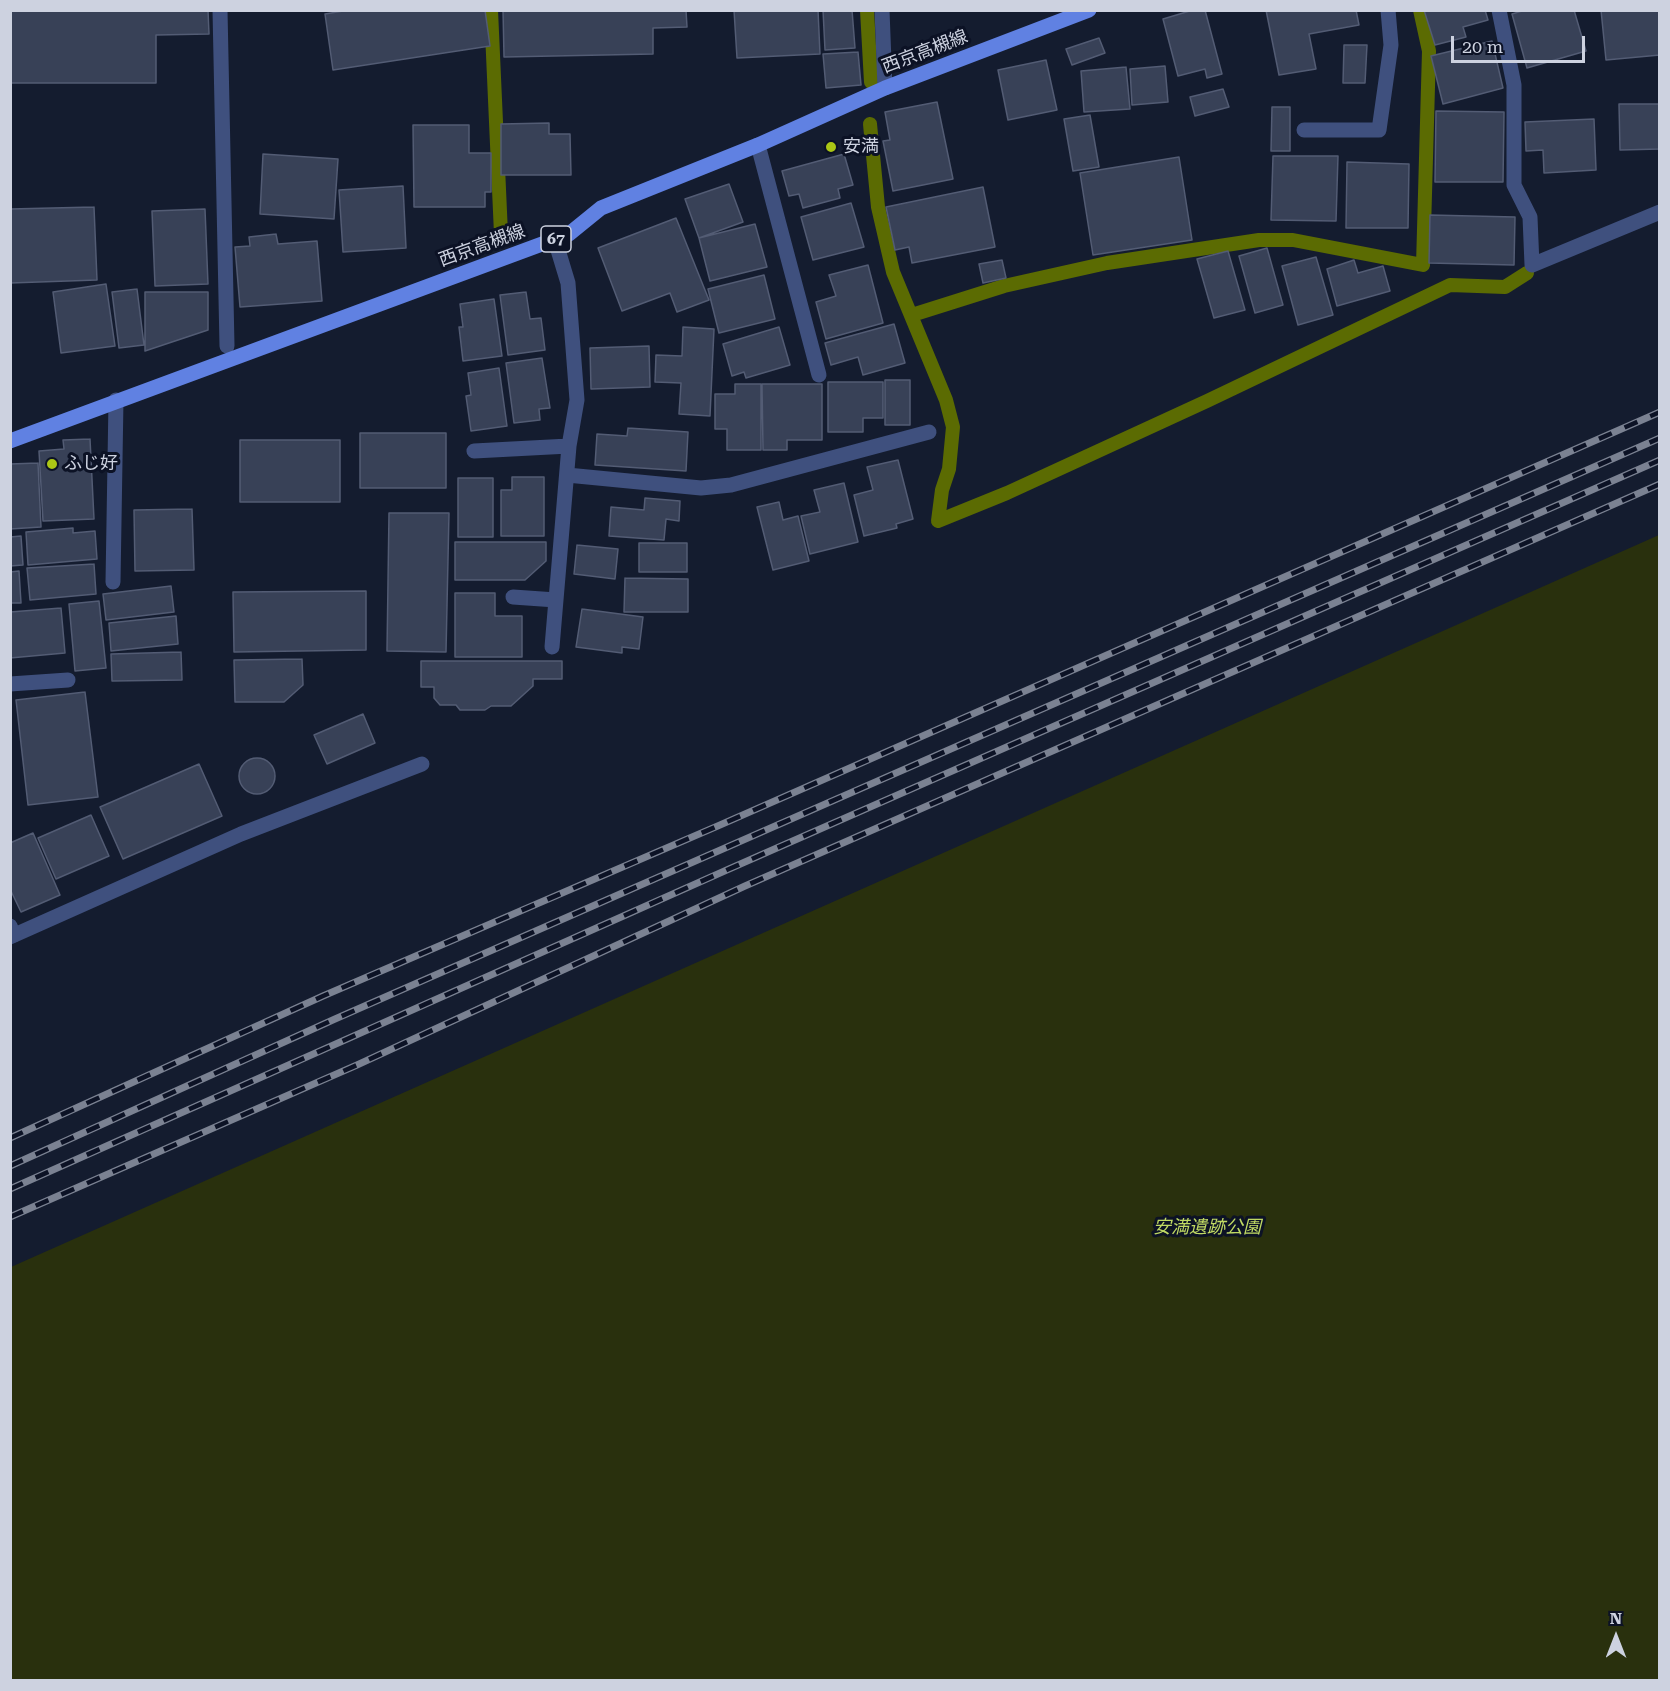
<!DOCTYPE html>
<meta charset="utf-8">
<style>
body{margin:0}
#map{position:relative;width:1670px;height:1691px;overflow:hidden;background:#141c2f;font-family:"Roboto Serif",serif}
canvas{display:block}
.frame{position:absolute;inset:0;border:12px solid #cdd2e0;pointer-events:none}
.north{position:absolute;left:1586px;top:1607px;width:60px;height:60px;-webkit-text-stroke:4px #0c1225;paint-order:stroke;rotate:0deg;font-size:16px;font-weight:700;line-height:24px;text-align:center;color:#cdd2e0}
.north::after{content:'';display:block;margin:auto;width:21px;height:27px;background:#cdd2e0;clip-path:polygon(50% 0,100% 100%,50% 72%,0 100%)}
.scale{position:absolute;left:1451px;top:36px;width:134px;height:27px;box-sizing:border-box;border:3px solid #cdd2e0;border-top:0;padding-left:8px;font-size:18px;line-height:21px;white-space:nowrap;color:#cdd2e0;-webkit-text-stroke:4px #0c1225;paint-order:stroke}
</style>
<div id="map">
<canvas width="1670" height="1691"></canvas>
<div class="frame"></div>
<div class="north">N</div>
<div class="scale">20 m</div>
</div>
<script>
const context = document.querySelector('canvas').getContext('2d');
context.lineJoin = 'round';
function fillPath(path, color) { context.fillStyle = color; context.fill(path, 'evenodd'); }
const shape = rows => new Path2D(rows.map(r => 'M' + r).join(''));
function stroke(path, color, width, dash) { context.strokeStyle = color; context.lineWidth = width; context.lineCap = dash ? 'butt' : 'round'; context.setLineDash(dash || []); context.stroke(path); }
function drawText(font, color, halo, rows, align = 'center') {
  context.font = font + ' "Roboto Serif","Noto Sans JP",serif'; context.lineWidth = 6; context.setLineDash([]); context.textBaseline = 'middle'; context.strokeStyle = halo; context.fillStyle = color; for (const [text, x, y, turn = 0] of rows) {
    context.save(); context.translate(x, y); context.rotate((+turn || 0) * Math.PI / 180); context.textAlign = isNaN(turn) ? turn : align; if (halo) context.strokeText(text, 0, 0); context.fillText(text, 0, 0); context.restore();
  }
}
fillPath(shape([
 [1659,535,1659,1680,11,1680,11,1267]
]), '#29300d');
stroke(shape([
 [491,10,501,234],
 [867,10,871,82],
 [870,124,878,207,893,272,946,400,953,427,949,469,942,490,938,521,1007,493,1207,401,1450,285,1505,287,1527,273],
 [912,315,1004,286,1107,263,1259,240,1293,240,1423,265,1429,51,1420,10]
]), '#5b6b02', 14);
const building = shape([
 [10,10,208,10,209,34,156,35,156,83,10,83,10,10],
 [349,10,485,10,490,46,333,70,325,14,349,10],
 [503,10,686,10,687,27,653,28,653,54,504,57,503,10],
 [734,10,818,10,820,54,737,58,734,10],
 [823,10,852,10,855,48,825,50,823,10],
 [1193,10,1205,10,1222,74,1207,78,1205,69,1178,76,1163,19,1193,10],
 [1266,10,1356,10,1359,25,1309,34,1316,69,1279,75,1266,10],
 [1424,10,1485,10,1488,20,1463,27,1466,37,1435,45,1424,10],
 [1525,10,1574,10,1586,51,1527,68,1512,14,1525,10],
 [1601,10,1660,10,1660,55,1606,60,1601,10],
 [1099,38,1105,53,1072,65,1066,49,1099,38],
 [1492,41,1503,88,1443,104,1431,56,1492,41],
 [1344,45,1367,45,1365,83,1343,83,1344,45],
 [858,52,861,85,826,88,823,54,858,52],
 [1046,60,1057,110,1008,120,998,70,1046,60],
 [1165,66,1168,102,1132,105,1130,69,1165,66],
 [1126,67,1130,109,1084,112,1081,71,1126,67],
 [1223,89,1229,107,1195,116,1190,97,1223,89],
 [937,102,953,179,893,191,883,141,890,140,885,112,937,102],
 [1619,104,1660,104,1660,149,1620,150,1619,104],
 [1272,107,1290,107,1290,151,1271,151,1272,107],
 [1436,111,1504,112,1503,182,1435,182,1436,111],
 [1090,115,1099,167,1073,171,1064,119,1090,115],
 [1594,119,1596,170,1544,173,1543,150,1526,151,1525,122,1594,119],
 [549,123,549,134,570,134,571,175,501,175,501,124,549,123],
 [413,125,469,125,469,153,491,153,491,192,485,192,485,207,414,207,413,125],
 [263,154,338,159,334,219,260,214,263,154],
 [844,154,853,185,838,189,840,198,803,208,799,194,789,196,782,171,844,154],
 [1273,156,1338,156,1336,221,1271,220,1273,156],
 [1179,157,1192,240,1093,255,1080,173,1179,157],
 [1347,162,1409,164,1408,228,1346,228,1347,162],
 [729,184,743,222,699,238,685,199,729,184],
 [403,186,406,248,343,252,339,190,403,186],
 [983,187,995,247,912,263,909,247,895,250,886,207,983,187],
 [851,203,864,247,813,260,801,217,851,203],
 [94,207,97,280,10,283,10,209,94,207],
 [205,209,208,284,155,286,152,211,205,209],
 [1430,215,1515,217,1514,265,1429,263,1430,215],
 [676,218,709,300,677,312,670,293,622,311,598,248,676,218],
 [755,224,767,267,710,281,699,238,755,224],
 [276,234,278,244,317,241,322,301,240,307,235,247,250,246,249,237,276,234],
 [1267,248,1283,305,1255,313,1239,256,1267,248],
 [1228,251,1245,310,1214,318,1197,259,1228,251],
 [1316,257,1333,315,1298,325,1282,266,1316,257],
 [1002,260,1006,278,983,283,979,264,1002,260],
 [1354,260,1358,273,1383,266,1390,291,1337,306,1327,269,1354,260],
 [868,265,883,323,826,339,816,302,836,296,829,275,868,265],
 [764,275,775,319,719,333,708,289,764,275],
 [106,284,115,346,61,353,53,292,106,284],
 [137,289,144,345,119,348,112,292,137,289],
 [145,292,208,292,208,330,145,351,145,292],
 [526,292,530,319,541,318,545,350,508,355,500,295,526,292],
 [494,299,502,356,463,361,459,327,463,327,460,304,494,299],
 [894,324,905,363,863,375,858,357,831,365,825,343,894,324],
 [683,327,714,329,710,416,679,414,681,383,655,382,656,355,682,356,683,327],
 [779,327,790,365,746,378,744,372,732,376,723,344,779,327],
 [649,346,650,387,591,389,590,348,649,346],
 [542,358,550,408,539,409,540,420,514,423,506,363,542,358],
 [499,368,507,426,471,431,466,396,471,395,468,373,499,368],
 [885,380,910,380,910,425,885,425,885,380],
 [828,382,883,382,883,418,863,418,863,432,828,432,828,382],
 [735,384,761,384,761,450,727,450,727,429,715,429,715,394,735,394,735,384],
 [762,384,822,384,822,440,787,440,787,450,763,450,762,384],
 [628,428,688,432,686,471,595,465,597,434,627,436,628,428],
 [360,433,446,433,446,488,360,488,360,433],
 [90,439,94,519,43,521,39,451,64,449,63,440,90,439],
 [240,440,340,440,340,502,240,502,240,440],
 [898,460,913,519,896,524,897,528,864,536,854,495,873,490,867,467,898,460],
 [38,463,41,527,10,529,10,464,38,463],
 [512,477,544,477,544,536,501,536,501,490,512,490,512,477],
 [458,478,493,478,493,537,458,537,458,478],
 [844,483,858,542,810,554,801,516,820,512,814,490,844,483],
 [645,498,680,501,679,521,666,519,664,540,609,536,611,507,644,510,645,498],
 [779,502,783,520,798,516,809,561,773,570,757,507,779,502],
 [192,509,194,570,135,571,134,510,192,509],
 [389,513,449,513,446,652,387,651,389,513],
 [73,528,73,533,95,531,97,559,28,565,26,532,73,528],
 [21,536,23,565,10,566,10,537,21,536],
 [455,542,546,542,546,561,525,580,455,580,455,542],
 [639,543,687,543,687,572,639,572,639,543],
 [577,545,618,549,615,579,574,574,577,545],
 [94,564,96,594,30,600,27,568,94,564],
 [19,571,21,603,10,603,10,572,19,571],
 [625,578,688,579,688,612,624,612,625,578],
 [171,586,174,612,106,620,103,594,171,586],
 [366,591,366,650,234,652,233,592,366,591],
 [455,593,495,593,495,616,522,616,522,657,455,657,455,593],
 [99,601,106,668,75,671,69,604,99,601],
 [61,608,65,653,10,658,10,612,61,608],
 [582,609,643,617,639,649,622,647,622,653,576,647,582,609],
 [176,616,178,644,111,651,109,623,176,616],
 [181,652,182,680,112,681,111,654,181,652],
 [302,659,303,685,284,702,235,702,234,660,302,659],
 [421,661,562,661,562,679,533,679,533,686,511,706,491,706,485,710,460,710,456,705,440,705,434,698,434,687,421,687,421,661],
 [85,692,98,797,28,805,16,700,85,692],
 [363,714,375,743,327,764,314,735,363,714],
 '239 776a18 18 0 1 1 36 0a18 18 0 1 1-36 0Z',
 [199,764,222,816,123,859,100,807,199,764],
 [91,815,109,856,56,879,38,838,91,815],
 [33,833,60,895,21,912,10,889,10,843,33,833]
]);
fillPath(building, '#384157');
stroke(building, '#535c74', 1.5);
stroke(shape([
 [1304,130,1379,130,1391,45,1388,10],
 [10,937,241,834,422,764]
]), '#3f507e', 15);
stroke(shape([
 [220,10,227,346],
 [882,10,885,88],
 [1499,10,1514,85,1514,185,1530,217,1532,265,1660,212],
 [758,145,819,375],
 [474,451,569,446],
 [567,475,701,488,731,485,929,432],
 [113,582,116,400],
 [513,597,556,600],
 [552,647,569,446,577,400,568,283,555,240],
 [10,684,68,680],
 [10,926,14,935]
]), '#3f507e', 15);
stroke(shape([
 [10,441,569,234,601,208,758,145,885,88,1089,10]
]), '#6081e2', 15);
const rail = shape([
 [10,1138,323,996,720,825,1660,412],
 [10,1166,335,1019,1660,438],
 [10,1189,729,869,1660,460],
 [10,1217,357,1065,745,886,1660,484]
]);
stroke(rail, '#7b8292', 7);
stroke(rail, '#0c1225', 4.5, [14]);
for (const [x, y, r, color] of [
 [831,147,6,"#abc615"],
 [52,464,6,"#abc615"]
]) { const dot = new Path2D(); dot.arc(x, y, r, 0, 2 * Math.PI); context.fillStyle = color; context.fill(dot); stroke(dot, '#0c1225', 2); }
for (const [x, y, w] of [
 [556,239,30]
]) { const box = new Path2D(); box.roundRect(x - w / 2, y - 13, w, 26, 4.5); context.fillStyle = '#0c1225'; context.fill(box); stroke(box, '#cdd2e0', 1.5); }
drawText('bold 16px', '#cdd2e0', null, [
 ["67",556,239]
]);
drawText('18px', '#cdd2e0', '#0c1225', [
 ["西京高槻線",925,52,-21],
 ["西京高槻線",482,246,-20]
]);
drawText('18px', '#cdd2e0', '#0c1225', [
 ["安満",843,147],
 ["ふじ好",64,464]
], 'left');
drawText('italic 18px', '#c0d963', '#0c1225', [
 ["安満遺跡公園",1207,1228]
]);
</script>
